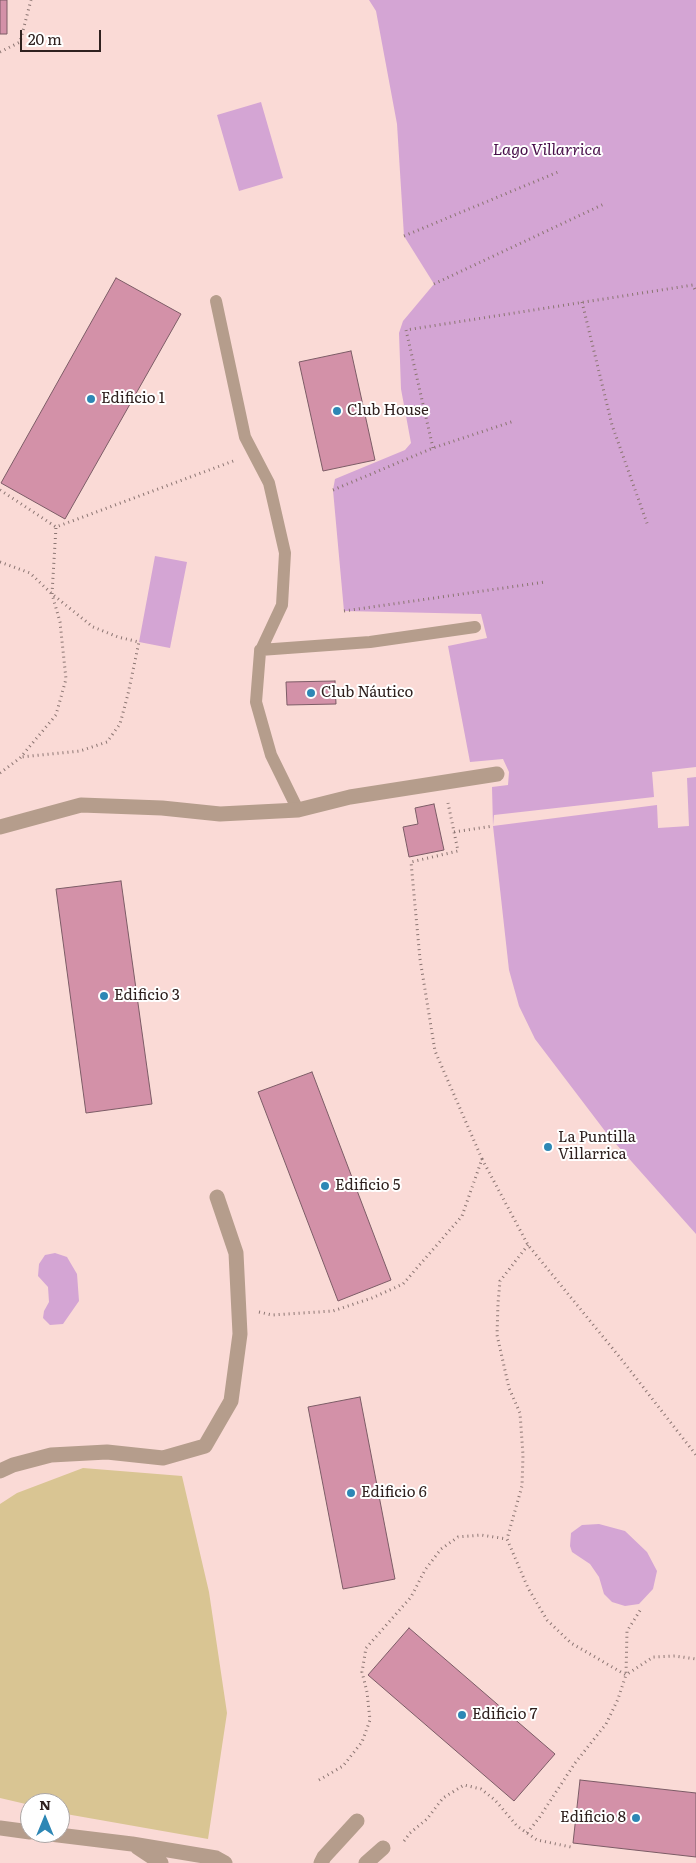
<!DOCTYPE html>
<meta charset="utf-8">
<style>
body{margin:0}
#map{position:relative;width:696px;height:1863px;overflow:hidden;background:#fadad6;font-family:Literata,serif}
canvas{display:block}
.north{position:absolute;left:20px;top:1793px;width:50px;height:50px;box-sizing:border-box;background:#fff;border:1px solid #aca6a5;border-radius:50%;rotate:0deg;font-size:14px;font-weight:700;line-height:20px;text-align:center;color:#2f211f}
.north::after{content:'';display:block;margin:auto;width:18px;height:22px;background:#2d87b5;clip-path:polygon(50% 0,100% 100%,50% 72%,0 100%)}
.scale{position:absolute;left:20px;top:30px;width:81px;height:22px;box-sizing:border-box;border:2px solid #2f211f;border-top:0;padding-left:6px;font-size:15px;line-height:18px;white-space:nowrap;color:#2f211f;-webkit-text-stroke:4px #fff;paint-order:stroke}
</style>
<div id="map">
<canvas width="696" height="1863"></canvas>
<div class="north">N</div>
<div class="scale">20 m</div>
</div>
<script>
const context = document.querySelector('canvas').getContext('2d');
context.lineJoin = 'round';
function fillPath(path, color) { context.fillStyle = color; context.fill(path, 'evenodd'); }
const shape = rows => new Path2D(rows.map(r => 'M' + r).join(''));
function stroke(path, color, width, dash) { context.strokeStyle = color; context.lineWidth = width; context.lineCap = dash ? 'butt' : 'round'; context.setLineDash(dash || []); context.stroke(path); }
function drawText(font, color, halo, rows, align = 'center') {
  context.font = font + ' Literata,serif'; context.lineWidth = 4; context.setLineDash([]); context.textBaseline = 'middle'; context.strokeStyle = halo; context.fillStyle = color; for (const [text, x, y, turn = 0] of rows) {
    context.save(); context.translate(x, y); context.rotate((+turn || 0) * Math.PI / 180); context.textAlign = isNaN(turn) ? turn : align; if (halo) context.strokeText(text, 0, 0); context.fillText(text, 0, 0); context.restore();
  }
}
fillPath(shape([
 [83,1468,182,1476,209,1592,227,1713,208,1839,66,1814,60,1813,60,1803,30,1803,30,1805,0,1798,0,1504,17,1493]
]), '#d9c593');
fillPath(shape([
 [369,0,696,0,696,1234,608,1135,535,1039,519,1006,509,970,493,826,492,787,508,785,509,772,503,759,470,762,448,646,487,638,481,614,344,611,333,490,335,479,405,450,411,443,401,389,399,333,403,321,434,284,404,236,397,124,376,11],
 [261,102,283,178,239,191,217,115],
 [155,556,187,562,170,648,139,642],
 [55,1253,67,1257,77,1274,79,1301,63,1324,50,1325,43,1318,44,1311,49,1302,48,1287,38,1276,39,1264,45,1255],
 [599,1524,625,1531,647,1552,657,1571,653,1589,639,1604,625,1606,612,1602,604,1594,599,1577,590,1564,572,1552,570,1546,571,1533,582,1525]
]), '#d4a5d4');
fillPath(shape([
 [696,767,696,777,687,778,689,826,658,828,657,805,493,826,494,815,654,797,652,772]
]), '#fadad6');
const building = shape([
 [0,0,7,0,7,34,0,34,0,0],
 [116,278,181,314,65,519,1,483,116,278],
 [351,351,375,460,323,471,299,362,351,351],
 [335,681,336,704,287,705,286,682,335,681],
 [434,804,444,850,409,857,403,827,418,824,415,808,434,804],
 [121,881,152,1104,86,1113,56,889,121,881],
 [312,1072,391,1280,338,1301,258,1092,312,1072],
 [360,1397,395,1579,343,1589,308,1407,360,1397],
 [409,1628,555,1754,514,1801,368,1675,409,1628],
 [580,1780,696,1793,696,1857,573,1843,580,1780]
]);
fillPath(building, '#d391a8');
stroke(building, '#7c5c66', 1);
stroke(shape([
 [0,52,20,42,31,0],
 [404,236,558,172],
 [434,284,604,204],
 [582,302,612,425,648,526],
 [433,448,406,330,693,285,696,292],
 [0,490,56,527],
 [333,490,433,448,514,421],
 [0,562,30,573,52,594,93,627,118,637,139,642,128,694,120,724,107,742,80,751,21,757],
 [344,611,545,582],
 [0,773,20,758,56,715,66,679,60,622,52,594,56,527,236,460],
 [454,832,493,826],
 [482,1159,528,1245,622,1360,696,1455],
 [528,1245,500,1281,498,1303,497,1335,509,1388,520,1413,523,1455,522,1486,507,1539,528,1588,547,1620,571,1643,626,1675,653,1657,675,1656,696,1659],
 [259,1312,272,1315,333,1311,372,1298,403,1284,462,1216,482,1159,435,1051,420,959,411,862,458,851,448,803],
 [319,1780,343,1766,362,1742,370,1720,367,1692,362,1672,366,1648,411,1597,425,1570,441,1549,458,1537,481,1535,507,1539],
 [527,1833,539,1818,575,1763,606,1724,618,1699,626,1675,627,1631,641,1609],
 [404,1841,410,1833,427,1819,443,1798,464,1785,481,1789,495,1800,517,1826,537,1840,571,1847]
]), '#8b7572', 3, [1, 4]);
stroke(shape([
 [216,301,245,437,269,483,285,553,282,605,260,652,256,702,271,755,298,810],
 [260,650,370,642,475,627]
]), '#b59d8c', 12);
stroke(shape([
 [0,827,81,805,162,808,220,814,298,810,350,797,497,774],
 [0,1471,13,1465,51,1455,107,1452,163,1458,205,1446,231,1401,240,1334,236,1253,217,1197],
 [0,1828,30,1832],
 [42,1833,132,1844,216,1858,225,1863],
 [137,1847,161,1863],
 [321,1863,324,1857,357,1821],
 [366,1863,383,1848]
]), '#b59d8c', 15);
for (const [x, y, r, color] of [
 [91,399,5,"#2d87b5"],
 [337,411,5,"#2d87b5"],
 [311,693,5,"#2d87b5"],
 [104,996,5,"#2d87b5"],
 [548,1147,5,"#2d87b5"],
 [325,1186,5,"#2d87b5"],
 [351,1493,5,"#2d87b5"],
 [462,1715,5,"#2d87b5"],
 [636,1818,5,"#2d87b5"]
]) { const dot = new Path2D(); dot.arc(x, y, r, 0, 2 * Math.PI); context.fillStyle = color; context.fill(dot); stroke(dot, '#fff', 2); }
drawText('15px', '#2f211f', '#fff', [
 ["Edificio 1",101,399],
 ["Club House",347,411],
 ["Club Náutico",321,693],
 ["Edificio 3",114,996],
 ["La Puntilla",558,1138],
 ["Villarrica",558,1155],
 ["Edificio 5",335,1186],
 ["Edificio 6",361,1493],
 ["Edificio 7",472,1715],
 ["Edificio 8",626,1818,"right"]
], 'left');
drawText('italic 16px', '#470e49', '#fff', [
 ["Lago Villarrica",547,150]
]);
</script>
